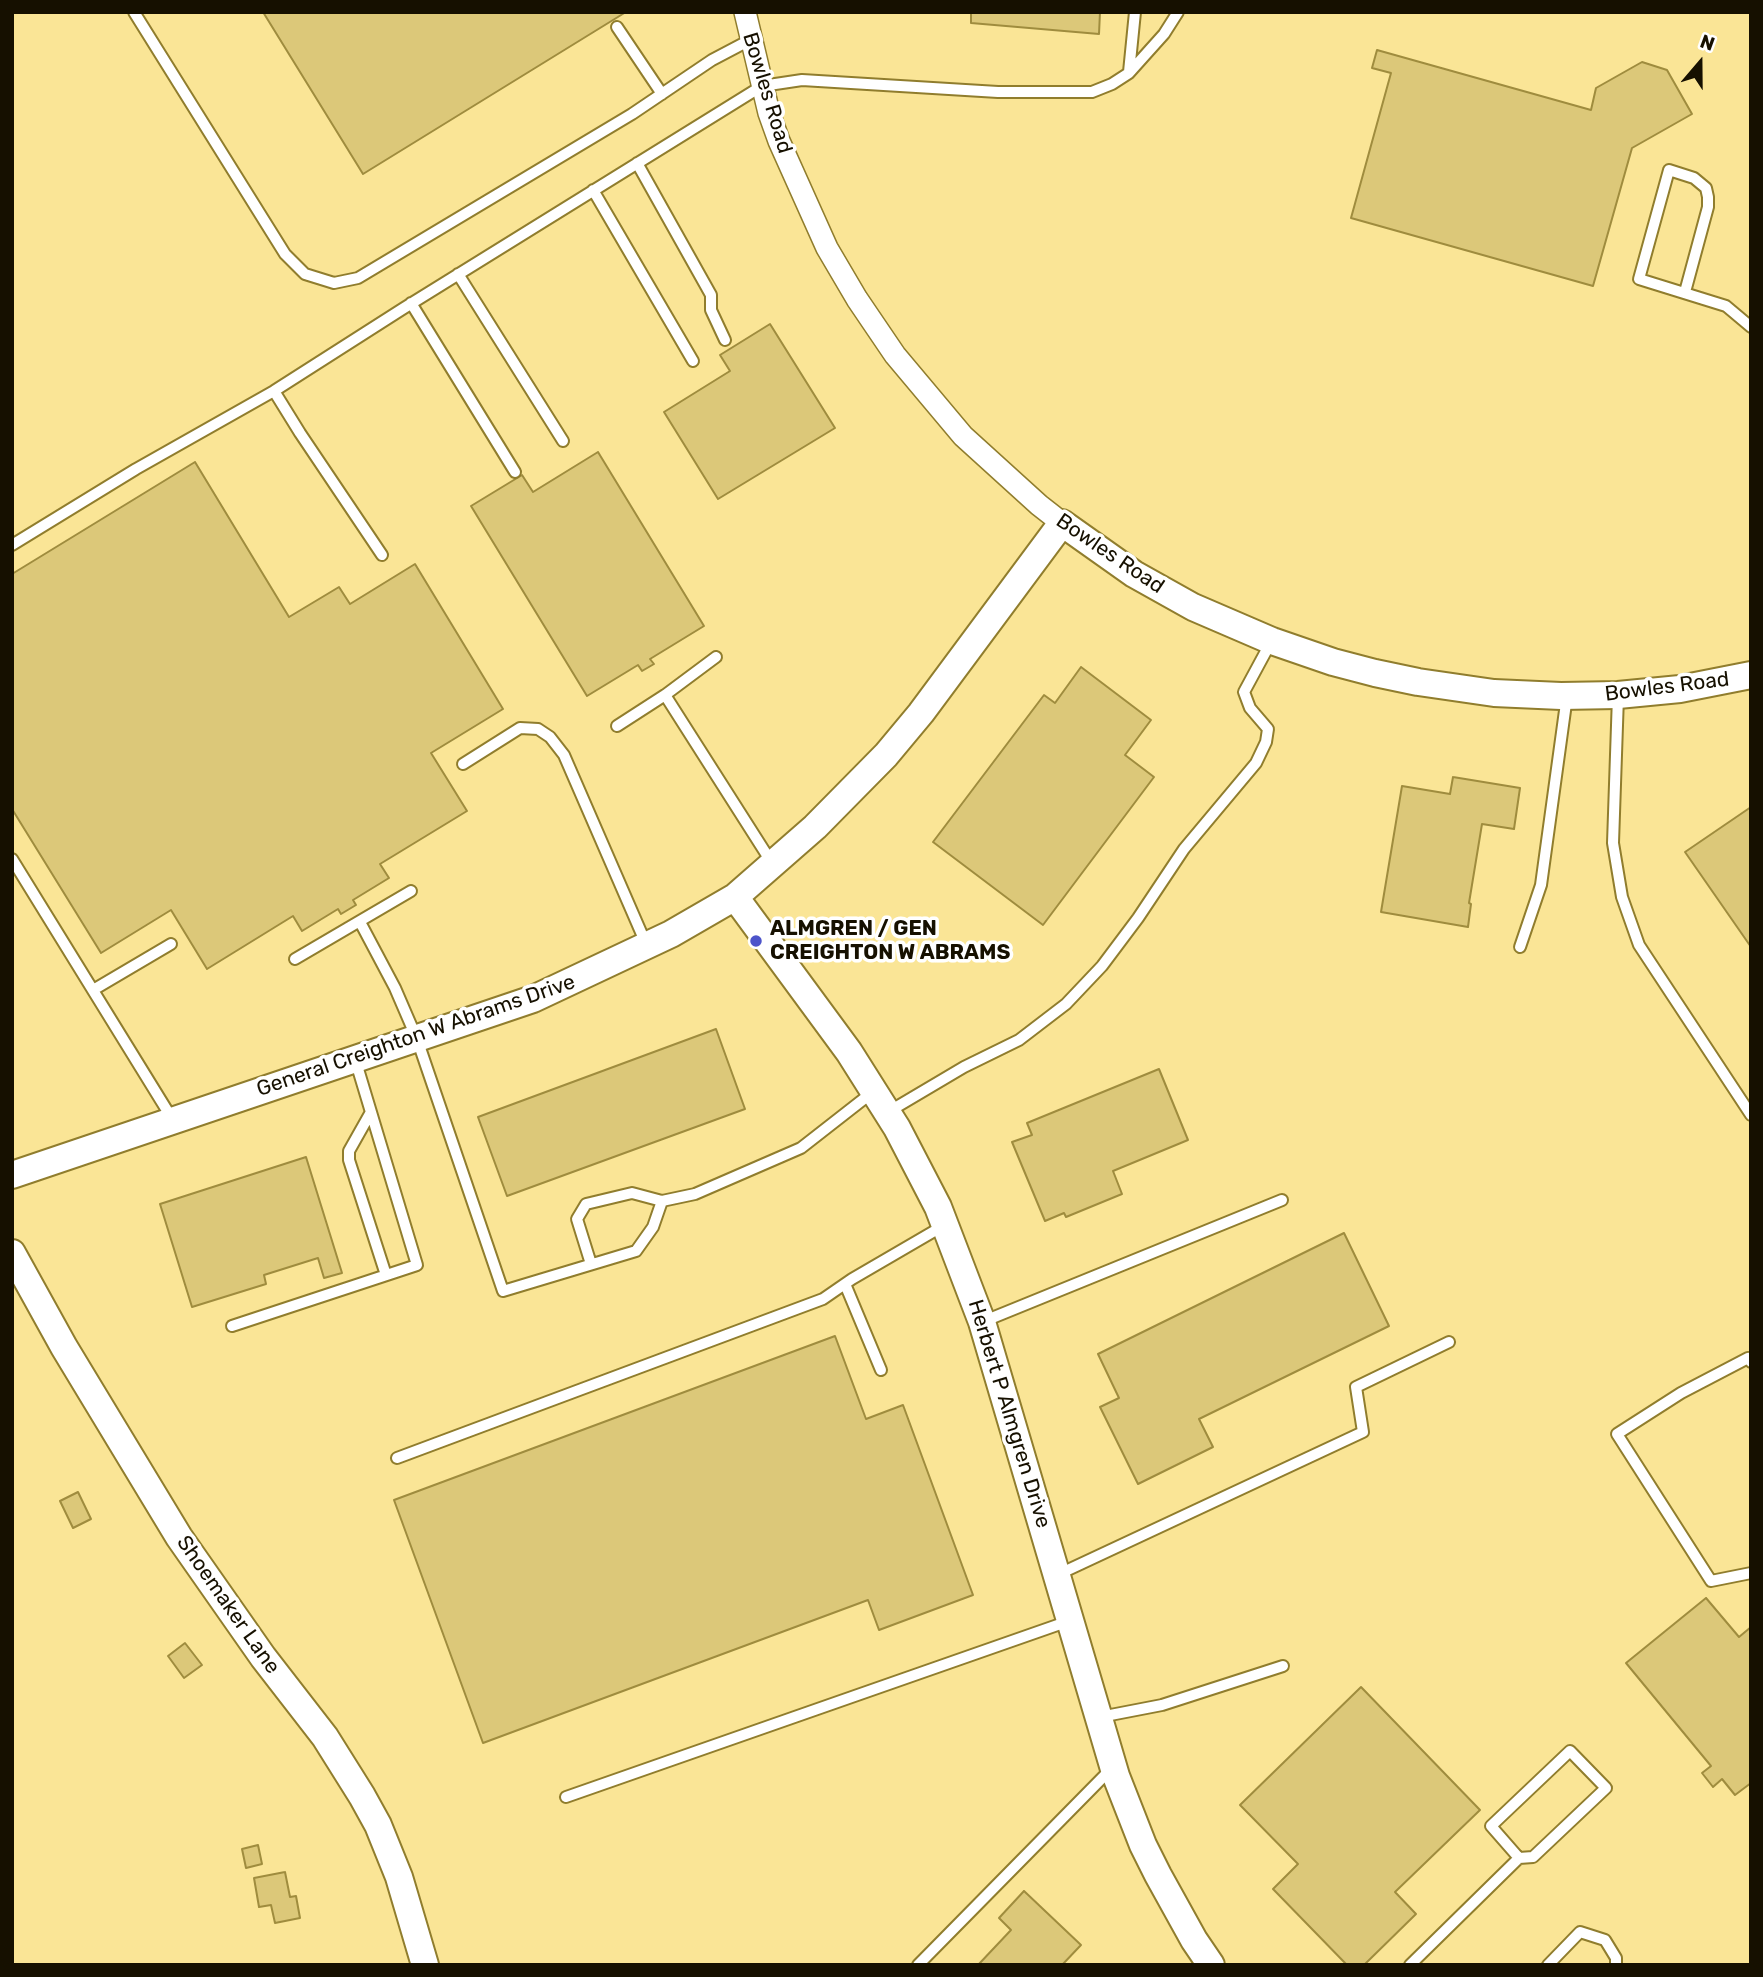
<!DOCTYPE html>
<style>
body{margin:0}
#map{position:relative;width:1763px;height:1977px;overflow:hidden;background:#fae596;font-family:Rubik,sans-serif}
canvas{display:block}
.frame{position:absolute;inset:0;border:14px solid #161000;pointer-events:none}
.north{position:absolute;left:1665px;top:28px;width:70px;height:70px;-webkit-text-stroke:5px #fff;paint-order:stroke;rotate:20deg;font-size:19px;font-weight:700;line-height:28px;text-align:center;color:#161000}
.north::after{content:'';display:block;margin:auto;width:24px;height:32px;background:#161000;clip-path:polygon(50% 0,100% 100%,50% 72%,0 100%)}
</style>
<div id="map">
<canvas width="1763" height="1977"></canvas>
<div class="frame"></div>
<div class="north">N</div>
</div>
<script>
const context = document.querySelector('canvas').getContext('2d');
context.lineJoin = 'round';
function fillPath(path, color) { context.fillStyle = color; context.fill(path, 'evenodd'); }
const shape = rows => new Path2D(rows.map(r => 'M' + r).join(''));
function stroke(path, color, width, dash) { context.strokeStyle = color; context.lineWidth = width; context.lineCap = dash ? 'butt' : 'round'; context.setLineDash(dash || []); context.stroke(path); }
function drawText(font, color, halo, rows, align = 'center') {
  context.font = font + ' Rubik,sans-serif'; context.lineWidth = 7; context.setLineDash([]); context.textBaseline = 'middle'; context.strokeStyle = halo; context.fillStyle = color; for (const [text, x, y, turn = 0] of rows) {
    context.save(); context.translate(x, y); context.rotate((+turn || 0) * Math.PI / 180); context.textAlign = isNaN(turn) ? turn : align; if (halo) context.strokeText(text, 0, 0); context.fillText(text, 0, 0); context.restore();
  }
}
const building = shape([
 [263,12,626,12,363,174,263,12],
 [971,12,1100,12,1099,34,971,23,971,12],
 [1377,50,1591,110,1596,88,1642,62,1667,70,1692,114,1632,148,1593,286,1351,218,1391,73,1372,68,1377,50],
 [770,324,835,428,718,499,664,412,730,371,720,355,770,324],
 [598,452,704,626,650,659,654,664,642,671,638,665,587,696,471,506,522,475,533,492,598,452],
 [195,462,289,617,339,587,350,604,415,564,503,709,431,753,467,811,380,864,389,878,353,900,356,905,341,914,338,909,302,931,293,916,207,969,171,910,101,953,12,809,12,574,195,462],
 [1081,667,1151,720,1125,755,1154,777,1043,925,933,842,1044,695,1055,703,1081,667],
 [1453,777,1520,788,1514,829,1482,824,1469,903,1471,904,1468,927,1381,912,1402,786,1450,794,1453,777],
 [1751,807,1751,947,1685,852,1751,807],
 [716,1029,745,1109,507,1196,478,1117,716,1029],
 [1159,1069,1188,1140,1113,1171,1122,1194,1066,1217,1064,1213,1045,1221,1012,1142,1032,1135,1027,1123,1159,1069],
 [306,1157,342,1273,324,1278,318,1258,264,1275,266,1284,192,1307,160,1204,306,1157],
 [1344,1233,1389,1326,1199,1419,1213,1447,1138,1484,1100,1407,1119,1398,1098,1354,1344,1233],
 [835,1336,866,1419,903,1405,973,1595,879,1630,868,1600,483,1743,394,1500,835,1336],
 [78,1492,91,1519,73,1528,60,1501,78,1492],
 [1706,1598,1739,1637,1751,1627,1751,1783,1735,1795,1722,1779,1713,1787,1702,1773,1711,1766,1626,1663,1706,1598],
 [185,1643,202,1665,184,1678,168,1656,185,1643],
 [1361,1687,1480,1810,1395,1892,1416,1914,1364,1965,1347,1965,1273,1889,1298,1864,1240,1805,1361,1687],
 [258,1845,262,1864,246,1868,242,1849,258,1845],
 [285,1872,290,1897,296,1896,300,1918,275,1923,271,1905,259,1907,254,1878,285,1872],
 [1024,1891,1081,1945,1062,1965,978,1965,1011,1930,999,1918,1024,1891]
]);
fillPath(building, '#dcc879');
stroke(building, '#9f8c3e', 2);
const service = shape([
 [134,12,285,254,305,274,334,283,358,278,632,114,712,60,750,40],
 [617,27,662,94],
 [1129,72,1135,12],
 [637,163,711,295,711,310,725,340],
 [593,190,693,361],
 [458,274,563,441],
 [1685,292,1708,207,1708,197,1706,188,1694,178,1669,170,1639,279,1726,306,1751,327],
 [411,303,515,472],
 [274,391,300,433,382,555],
 [12,545,136,469,274,391,404,308,762,86,802,80,998,92,1092,92,1112,84,1129,73,1164,34,1178,12],
 [665,695,772,863],
 [1618,696,1613,843,1622,897,1639,945,1751,1115],
 [617,726,665,695,716,657],
 [463,764,520,728,538,729,550,737,564,755,647,946],
 [12,859,173,1120],
 [360,922,395,988,417,1039,503,1291,636,1251,653,1227,662,1201,695,1194,801,1148,874,1091],
 [1520,947,1541,885,1567,696],
 [295,959,411,891],
 [93,990,171,944],
 [371,1112,349,1151,349,1160,386,1275],
 [888,1112,964,1067,1019,1040,1066,1004,1102,966,1138,918,1184,849,1256,763,1266,742,1268,729,1250,708,1244,692,1271,642],
 [591,1264,577,1219,586,1204,632,1193,662,1201],
 [845,1284,881,1370],
 [982,1322,1282,1200],
 [232,1326,417,1265,355,1059],
 [1751,1362,1748,1358,1681,1393,1617,1434,1711,1581,1751,1573],
 [397,1458,823,1299,852,1279,943,1226],
 [1057,1575,1363,1432,1356,1387,1449,1342],
 [1100,1717,1162,1705,1283,1666],
 [566,1797,1069,1621],
 [918,1965,1111,1769],
 [1410,1965,1519,1858,1533,1857,1606,1788,1570,1751,1491,1826,1519,1858],
 [1548,1965,1580,1932,1605,1940,1616,1958,1616,1965]
]);
const minor = shape([
 [745,12,769,113,779,141,827,248,857,299,895,355,963,436,1039,505,1062,523]
]);
const tertiary = shape([
 [735,897,849,1052,897,1128,938,1207,982,1322,1116,1776,1143,1845,1158,1875,1194,1940,1211,1965],
 [12,1175,533,999,671,934,735,897,815,827,886,755,921,713,1062,523,1134,574,1193,607,1272,641,1333,662,1375,673,1418,682,1494,693,1561,696,1618,695,1680,689,1751,675],
 [12,1253,64,1347,179,1537,263,1657,325,1737,362,1796,378,1825,399,1877,425,1965]
]);
stroke(service, '#907d2d', 14);
stroke(minor, '#907d2d', 24);
stroke(tertiary, '#907d2d', 30);
stroke(service, '#fff', 10);
stroke(minor, '#fff', 21);
stroke(tertiary, '#fff', 26);
for (const [x, y, r, color] of [
 [756,941,7,"#4d54ca"]
]) { const dot = new Path2D(); dot.arc(x, y, r, 0, 2 * Math.PI); context.fillStyle = color; context.fill(dot); stroke(dot, '#fff', 2.5); }
drawText('21px', '#161000', '#fff', [
 ["Bowles Road",767,93,73],
 ["Bowles Road",1110,554,34],
 ["Bowles Road",1667,687,-7],
 ["General Creighton W Abrams Drive",416,1036,-19],
 ["Herbert P Almgren Drive",1009,1414,73],
 ["Shoemaker Lane",228,1605,55]
]);
drawText('bold 21px', '#161000', '#fff', [
 ["ALMGREN / GEN",770,929],
 ["CREIGHTON W ABRAMS",770,953]
], 'left');
</script>
